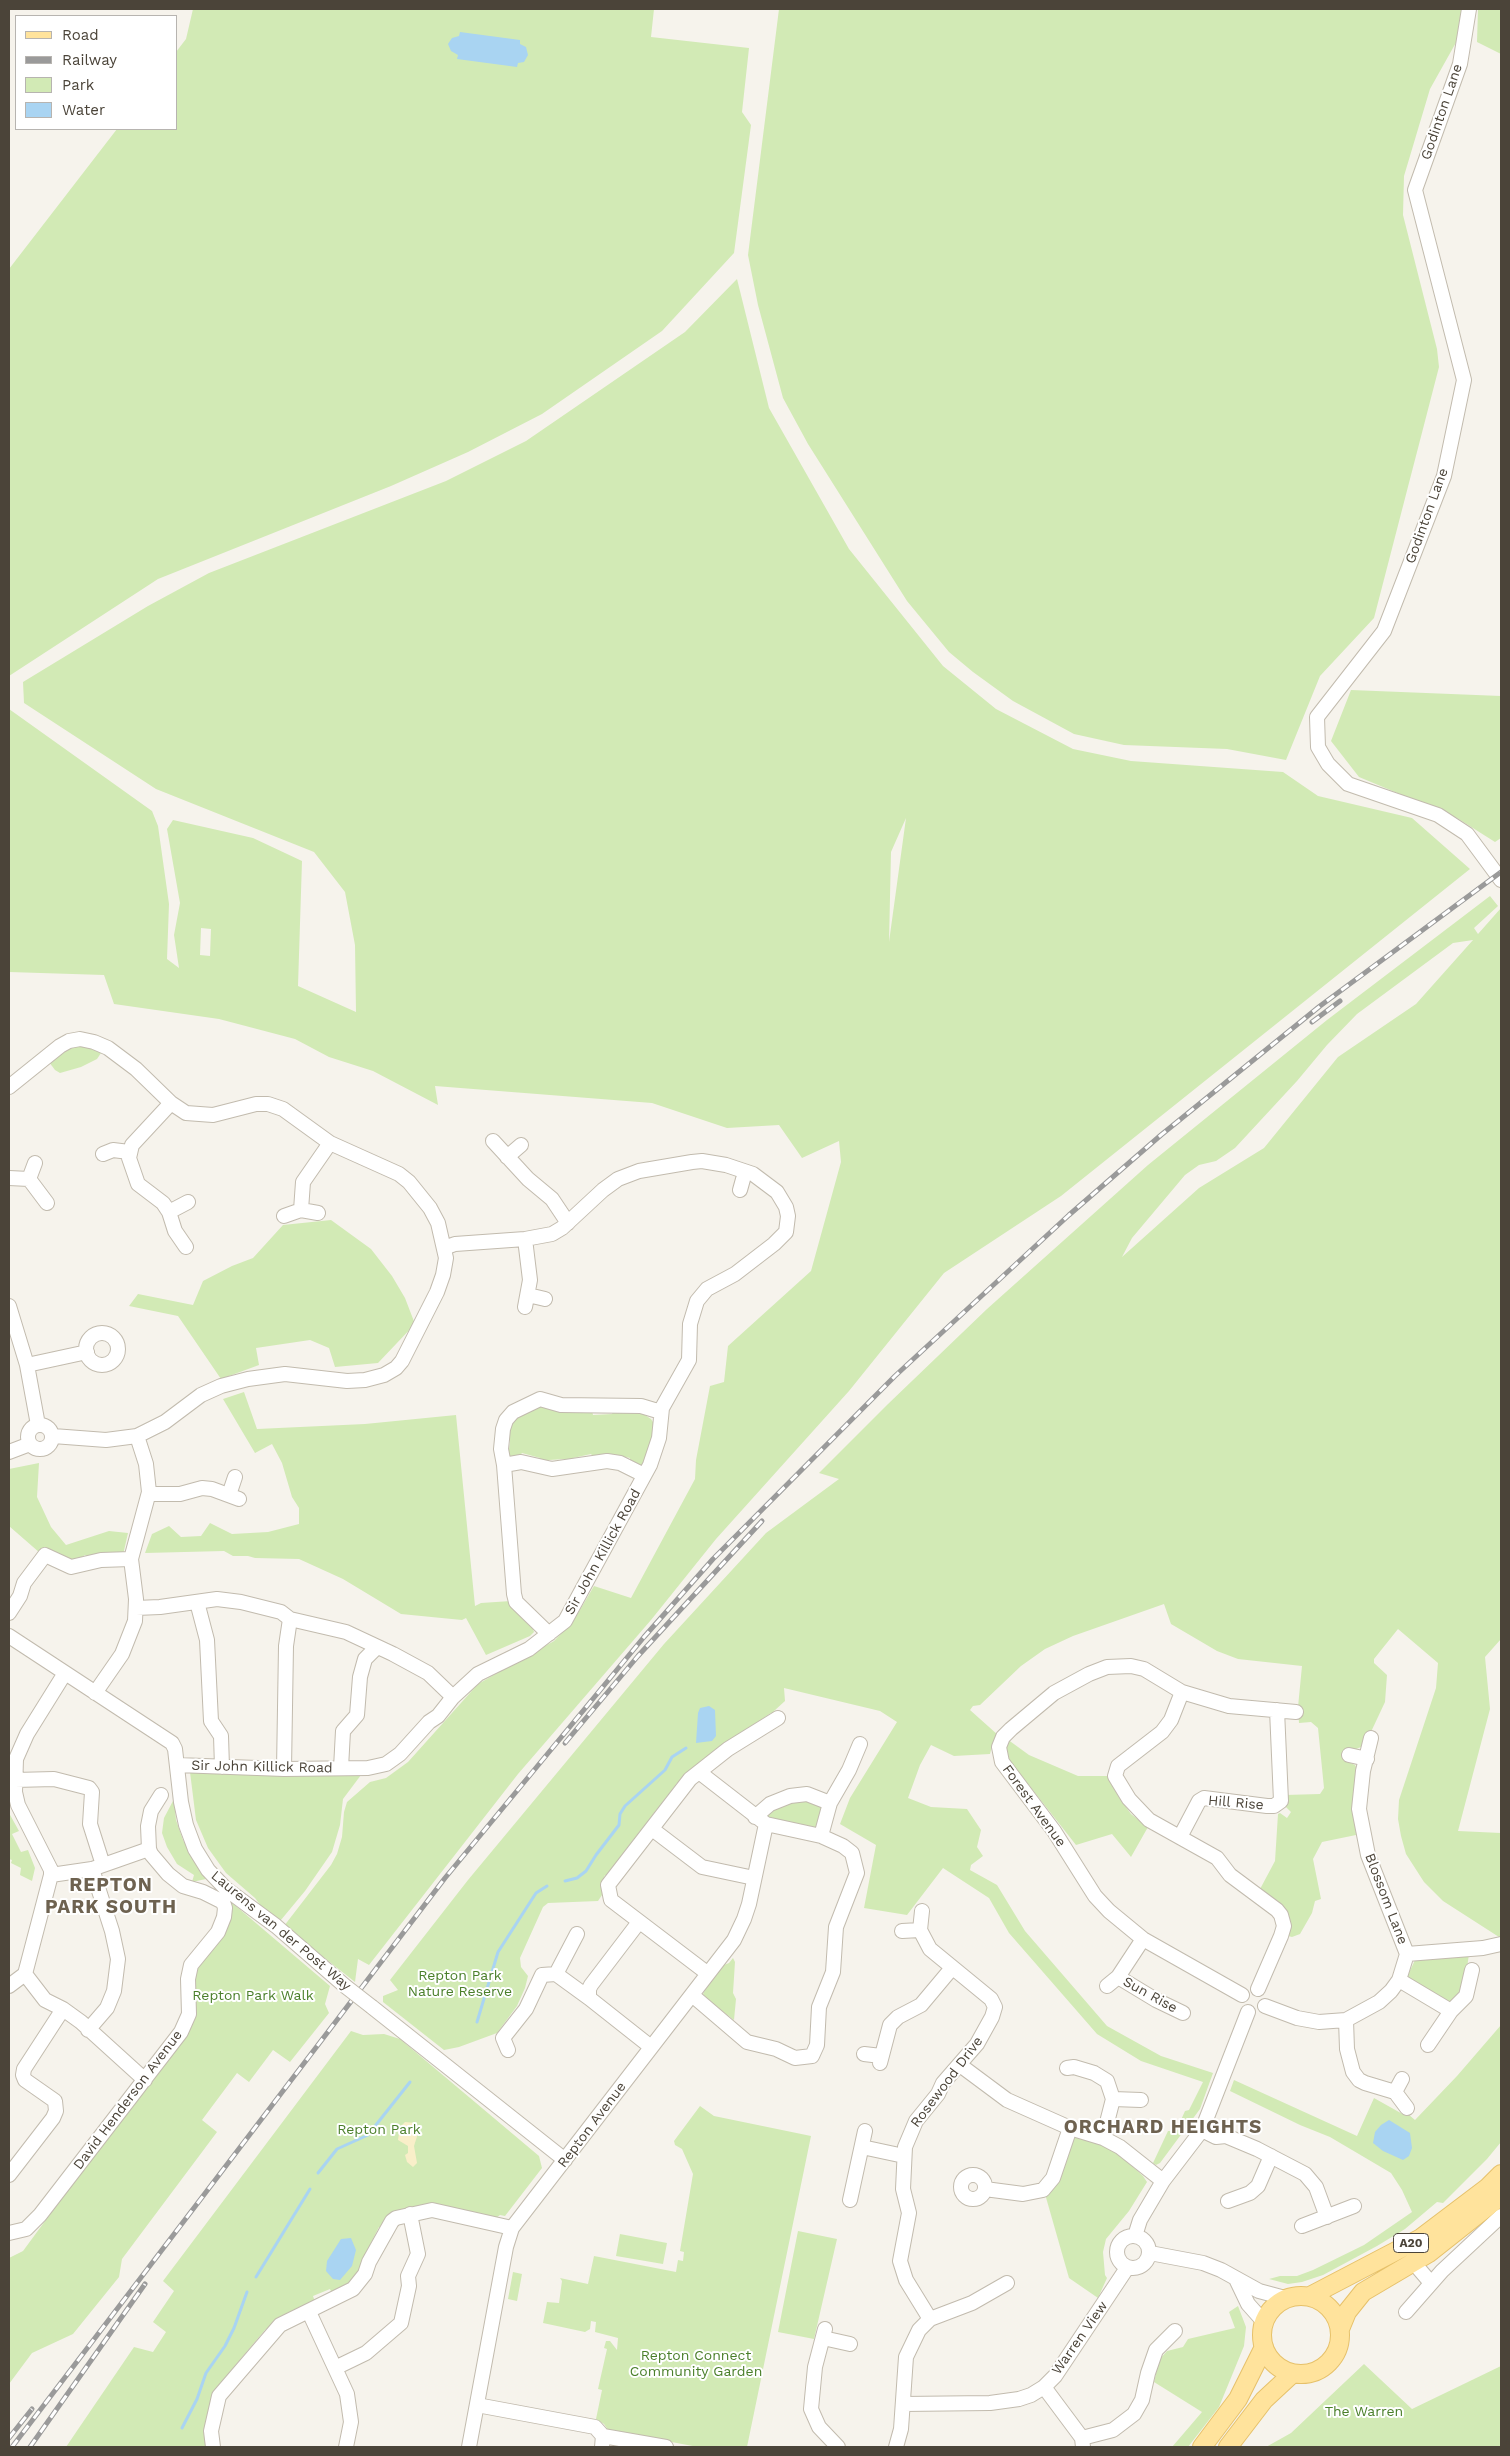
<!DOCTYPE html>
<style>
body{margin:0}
#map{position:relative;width:1510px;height:2456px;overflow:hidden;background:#f6f3ec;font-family:"Work Sans",sans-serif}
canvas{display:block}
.frame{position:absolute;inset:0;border:10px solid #4b4439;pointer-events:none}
.legend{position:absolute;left:15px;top:15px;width:162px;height:115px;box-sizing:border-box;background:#fff;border:1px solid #b7b4b0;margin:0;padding:6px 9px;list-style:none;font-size:15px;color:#4b4439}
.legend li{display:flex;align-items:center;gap:10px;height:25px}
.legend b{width:25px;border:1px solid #b7b4b0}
</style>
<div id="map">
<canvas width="1510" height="2456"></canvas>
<div class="frame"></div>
<ul class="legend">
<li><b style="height:6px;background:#ffe39c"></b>Road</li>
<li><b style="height:6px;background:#9a9a9a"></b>Railway</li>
<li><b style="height:14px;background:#d2eab5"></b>Park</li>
<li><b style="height:14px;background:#a9d4f2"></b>Water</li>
</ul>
</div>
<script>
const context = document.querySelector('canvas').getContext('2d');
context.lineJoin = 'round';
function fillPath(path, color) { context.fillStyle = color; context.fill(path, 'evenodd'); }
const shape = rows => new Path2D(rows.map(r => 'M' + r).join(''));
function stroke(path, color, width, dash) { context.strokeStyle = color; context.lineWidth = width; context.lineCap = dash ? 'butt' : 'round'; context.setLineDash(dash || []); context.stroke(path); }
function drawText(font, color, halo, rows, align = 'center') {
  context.font = font + ' "Work Sans",sans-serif'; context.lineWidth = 4; context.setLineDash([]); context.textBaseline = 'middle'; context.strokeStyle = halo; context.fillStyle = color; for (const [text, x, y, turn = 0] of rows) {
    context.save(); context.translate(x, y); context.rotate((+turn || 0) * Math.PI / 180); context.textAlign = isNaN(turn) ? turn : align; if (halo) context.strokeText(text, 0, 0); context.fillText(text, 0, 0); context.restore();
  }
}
fillPath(shape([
 [193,9,654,9,651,37,749,48,742,112,751,125,734,253,662,331,542,414,468,452,391,486,158,579,9,676,9,269,117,129,176,129,176,52,186,39],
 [779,9,1466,9,1463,30,1430,89,1404,176,1403,215,1437,349,1439,367,1374,618,1320,676,1286,760,1227,749,1124,745,1074,734,1013,701,973,672,949,652,907,601,808,444,783,398,758,305,748,255],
 [1478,9,1501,9,1501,54,1477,42],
 [737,279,769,408,849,549,943,666,996,709,1073,749,1131,761,1283,772,1318,796,1412,818,1470,869,1061,1196,944,1273,849,1391,716,1539,651,1620,518,1774,369,1965,358,1959,355,1982,284,1926,331,1865,337,1854,342,1837,344,1812,347,1802,370,1782,386,1778,408,1762,478,1684,554,1641,574,1620,594,1586,631,1598,695,1479,696,1460,710,1386,724,1382,728,1346,811,1271,841,1162,839,1141,802,1158,779,1125,727,1128,652,1103,435,1086,438,1105,373,1071,329,1057,295,1039,219,1019,114,1004,104,975,9,972,9,709,152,811,158,826,169,904,167,959,179,968,174,935,180,903,167,829,173,820,253,838,302,861,298,986,356,1012,355,945,345,892,314,852,156,789,24,703,23,682,148,606,209,573,446,481,526,441,685,332],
 [906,818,889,942,891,852],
 [201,928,211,929,210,956,200,955],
 [1351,690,1501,696,1501,838,1495,842,1457,818,1359,777,1331,741],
 [1490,896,1498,906,1474,928,1478,934,1501,908,1501,1639,1485,1657,1490,1709,1458,1831,1501,1833,1501,1937,1499,1937,1443,1901,1424,1882,1406,1854,1401,1836,1398,1819,1399,1800,1436,1688,1438,1663,1398,1629,1374,1659,1374,1663,1387,1675,1385,1702,1370,1734,1366,1733,1361,1747,1356,1749,1349,1748,1346,1761,1355,1765,1357,1769,1354,1813,1356,1835,1322,1842,1313,1859,1321,1899,1315,1901,1312,1913,1300,1934,1292,1937,1288,1936,1290,1929,1286,1910,1278,1901,1259,1891,1275,1861,1278,1814,1280,1813,1287,1818,1291,1812,1285,1806,1285,1795,1320,1794,1324,1788,1318,1728,1311,1722,1299,1723,1298,1707,1302,1666,1238,1659,1217,1651,1171,1624,1164,1604,1073,1636,1045,1649,1021,1666,980,1705,973,1706,970,1710,998,1735,993,1742,990,1754,954,1756,931,1745,920,1765,908,1798,931,1807,967,1809,981,1830,977,1847,983,1856,971,1865,970,1870,997,1885,1025,1931,1107,2026,1161,2056,1213,2073,1200,2109,1160,2163,1156,2165,1153,2163,1168,2131,1176,2131,1185,2111,1189,2110,1203,2082,1141,2061,1097,2034,1009,1933,989,1898,943,1868,907,1915,864,1908,876,1845,840,1824,850,1798,897,1722,880,1711,784,1688,785,1701,774,1711,773,1715,771,1713,738,1735,680,1785,677,1783,666,1798,668,1800,665,1800,653,1814,655,1816,644,1833,640,1831,612,1868,608,1877,605,1875,601,1885,604,1886,602,1895,598,1901,548,1903,543,1907,520,1958,521,1967,528,1976,525,1988,517,2006,497,2033,459,2047,444,2050,383,2002,383,1996,398,1990,390,1980,468,1880,664,1644,766,1533,839,1479,819,1473,888,1404,987,1309,1148,1165,1327,1020],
 [1473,940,1416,1004,1338,1057,1264,1148,1199,1188,1122,1257,1132,1238,1185,1175,1199,1165,1216,1161,1235,1148,1297,1081,1327,1045,1357,1014,1453,943],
 [76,1043,103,1050,97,1059,81,1067,60,1073,55,1070,49,1062,61,1050],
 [331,1220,371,1249,392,1276,405,1298,415,1324,378,1363,335,1367,329,1348,310,1340,256,1348,259,1365,221,1379,178,1316,129,1306,138,1294,193,1305,203,1281,232,1266,253,1258,283,1225],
 [244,1392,257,1429,365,1424,456,1415,475,1606,481,1603,511,1601,532,1626,534,1632,530,1636,486,1655,466,1618,462,1620,401,1614,343,1579,299,1559,255,1558,248,1556,233,1556,224,1551,145,1553,152,1534,169,1526,181,1537,201,1536,210,1523,232,1534,268,1532,299,1524,299,1508,292,1497,282,1463,272,1444,255,1453,223,1399],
 [541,1404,561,1413,573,1413,579,1409,592,1411,593,1415,612,1414,613,1411,632,1411,645,1415,651,1419,657,1428,648,1462,640,1467,630,1463,630,1458,612,1454,608,1458,594,1458,591,1454,573,1458,572,1463,568,1464,565,1459,549,1460,545,1464,541,1463,540,1458,522,1453,518,1458,509,1459,505,1453,509,1449,510,1442,507,1433,513,1419],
 [39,1463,37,1497,51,1527,66,1545,109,1531,128,1533,123,1555,89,1558,85,1555,73,1563,40,1553,9,1526,9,1469],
 [1007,1739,1029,1755,1078,1776,1108,1776,1118,1796,1131,1814,1148,1827,1131,1857,1112,1834,1076,1845,1017,1770,1013,1769,1004,1754],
 [190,1772,361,1775,343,1799,340,1825,332,1852,305,1891,276,1926,255,1898,226,1873,208,1848,196,1820],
 [174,1799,176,1820,183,1840,206,1879,192,1882,194,1875,177,1864,167,1847,162,1833,164,1818],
 [794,1799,823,1804,818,1829,765,1816,765,1813],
 [9,1813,19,1831,12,1834,21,1852,28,1850,35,1868,32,1881,20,1875,21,1868,11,1863,12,1860,9,1859],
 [230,1901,330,1986,325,2004,329,2013,290,2062,273,2050,249,2082,237,2073,202,2120,217,2132,122,2259,119,2277,73,2334,32,2353,9,2384,9,2258,23,2251,179,2039,193,2010,196,1971,205,1951,221,1933],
 [1469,1954,1463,1996,1450,2004,1406,1979,1415,1960],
 [733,1958,735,1962,733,1993,736,1999,734,2020,705,1998,703,1994,708,1985,724,1965,729,1963],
 [1501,2025,1501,2142,1487,2159,1443,2203,1437,2202,1405,2229,1377,2246,1323,2275,1302,2282,1288,2284,1269,2279,1280,2276,1297,2276,1313,2270,1364,2245,1412,2212,1402,2190,1391,2173,1330,2137,1300,2125,1230,2091,1234,2080,1357,2136,1374,2098,1406,2116,1408,2114,1415,2120,1457,2076],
 [351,2031,363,2035,384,2034,400,2039,539,2156,542,2168,505,2216,500,2215,496,2218,392,2212,383,2228,379,2227,361,2263,360,2276,333,2296,330,2289,313,2296,316,2305,276,2322,265,2330,217,2387,208,2447,66,2447,134,2347,153,2352,166,2332,153,2322,174,2291,163,2281],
 [700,2106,714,2116,811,2136,747,2447,698,2447,608,2430,604,2424,596,2419,602,2390,598,2389,607,2349,604,2348,606,2341,610,2341,617,2350,618,2338,595,2332,596,2322,591,2321,590,2329,585,2332,543,2323,547,2302,559,2303,562,2281,560,2278,588,2284,594,2256,676,2272,678,2260,683,2261,684,2252,680,2251,693,2174,682,2149,675,2145,674,2141],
 [1077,2136,1098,2142,1119,2154,1143,2176,1147,2182,1129,2211,1106,2239,1103,2252,1105,2275,1107,2278,1098,2298,1069,2278,1045,2194,1073,2140],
 [798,2231,837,2239,814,2339,778,2332],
 [620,2234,667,2243,663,2264,616,2256],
 [513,2272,522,2274,517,2301,508,2299],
 [1238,2306,1246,2327,1244,2346,1219,2407,1188,2447,1172,2447,1202,2412,1154,2382,1159,2360,1167,2351,1183,2347,1188,2339,1235,2328,1229,2312],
 [1364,2364,1412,2409,1501,2366,1501,2447,1266,2447,1291,2433]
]), '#d2eab5');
fillPath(shape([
 [405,2122,415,2123,419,2130,414,2146,417,2163,413,2167,407,2162,405,2155,408,2153,408,2146,398,2140,400,2127]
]), '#f9efc9');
fillPath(shape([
 [460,32,520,40,520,44,526,47,528,55,524,62,518,63,517,67,457,59,458,55,451,51,448,44,452,38,459,36],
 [709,1706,715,1710,716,1736,712,1741,696,1743,698,1713,700,1708],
 [1389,2120,1410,2133,1412,2148,1409,2156,1403,2160,1383,2151,1373,2143,1375,2132,1381,2125],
 [351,2238,356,2250,352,2266,340,2280,333,2279,326,2271,327,2261,341,2239]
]), '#a9d4f2');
stroke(shape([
 [565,1881,577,1878,586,1871,596,1855,619,1825,620,1814,625,1806,665,1770,672,1757,686,1748],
 [477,2022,498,1952,536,1893,547,1886],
 [318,2173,337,2149,368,2135,410,2082],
 [256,2277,310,2189],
 [182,2428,197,2399,206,2373,225,2346,234,2328,247,2292]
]), '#a9d4f2', 3);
const minor = shape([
 [1469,9,1460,64,1415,190,1464,380,1444,476,1384,631,1317,717,1318,747,1328,764,1348,784,1438,815,1467,834,1501,880],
 [9,1087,60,1046,69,1041,80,1039,94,1042,108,1048,136,1069,171,1103,186,1113,213,1115,256,1104,268,1104,283,1109,330,1143,399,1174,409,1182,430,1208,438,1223,446,1258,443,1275,437,1292,402,1361,396,1368,384,1375,365,1380,347,1381,285,1374,248,1379,221,1386,201,1395,165,1422,137,1436,106,1440,53,1436],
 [171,1103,132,1145,129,1158,138,1184,163,1203,169,1212,175,1231,186,1247],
 [493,1141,528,1179,552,1199,568,1223],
 [103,1154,113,1150,129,1152],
 [507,1157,521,1145],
 [9,1178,29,1179,47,1203],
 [29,1179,35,1163],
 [740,1190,745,1172],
 [301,1210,303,1182,330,1143],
 [169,1212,188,1202],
 [284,1216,301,1210,318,1213],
 [525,1239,530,1280,525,1307],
 [528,1295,545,1299],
 [9,1306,27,1365,38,1425],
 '86 1349a16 16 0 1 1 32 0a16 16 0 1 1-32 0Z',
 [27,1365,87,1352],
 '28 1437a12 12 0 1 1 24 0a12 12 0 1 1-24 0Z',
 [9,1452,30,1444],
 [504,1465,514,1594,516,1602,549,1634],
 [644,1475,620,1463,607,1461,552,1469,521,1462,504,1465,501,1449,503,1429,506,1420,513,1412,540,1399,561,1405,641,1406,661,1412],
 [149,1494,180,1494,202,1488,212,1489,239,1499],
 [229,1495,235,1477],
 [197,1602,207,1640,211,1721,221,1736,222,1767],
 [136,1608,160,1607,217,1599,241,1602,281,1612,290,1619,346,1632,393,1654,428,1673,453,1697],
 [9,1613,20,1596,24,1583,45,1555,71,1567,101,1560,131,1559],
 [9,1636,172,1743,175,1749,181,1802,186,1825,195,1849,208,1870,226,1889,276,1926,345,1986],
 [1182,1692,1171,1720,1162,1732,1118,1766,1115,1776,1129,1799,1149,1820,1217,1858,1230,1875,1277,1910,1281,1915,1284,1926,1281,1936,1258,1989],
 [95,1693,122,1654,135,1621,136,1599,131,1559,149,1492,146,1464,137,1436],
 [1349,1755,1367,1759],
 [177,1765,284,1769,368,1768,386,1764,400,1754,429,1722,438,1716,453,1697,478,1674,529,1649,565,1621,650,1465,659,1438,662,1408,689,1360,690,1324,697,1301,707,1289,735,1274,774,1244,786,1232,788,1216,786,1207,777,1192,753,1174,726,1165,702,1161,692,1162,639,1171,618,1179,603,1190,562,1228,552,1234,525,1239,455,1244,444,1248],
 [341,1768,343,1731,357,1715,360,1677,365,1659,377,1647],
 [284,1769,286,1646,290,1619],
 [15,1780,54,1779,89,1788,92,1792,90,1824,103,1865],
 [755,1817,770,1804,790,1796,807,1794,830,1803],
 [652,1829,702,1867,754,1878],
 [821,1836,830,1803,849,1770,860,1744],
 [1180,1837,1199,1801,1204,1798,1267,1806,1274,1806,1281,1801,1277,1710],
 [51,1875,92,1869,149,1849],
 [922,1911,920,1930,930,1949,991,1999,995,2007,992,2017,977,2044,943,2083,938,2094,916,2121,905,2147,903,2189,909,2213,900,2261,906,2280,930,2319],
 [639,1922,591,1985,589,1989,589,1998,651,2047],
 [902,1931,920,1930],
 [1407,1954,1483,1948,1501,1944],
 [707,1973,611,1900,608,1885,690,1779,728,1749,778,1718],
 [25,1974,45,2000,63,2009,81,2022,145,2080],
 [556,1974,577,1934],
 [1118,1977,1156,2000,1183,2013],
 [1399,1980,1451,2011],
 [9,1986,25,1974,51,1875,51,1870,18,1805,15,1792,16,1759,27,1734,65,1673],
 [1107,1986,1118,1977,1143,1939],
 [692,1995,747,2042,776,2049,795,2058,812,2056,817,2045,819,2007,833,1972,836,1927,857,1873,852,1853,843,1846,821,1836,766,1824,699,1772],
 [1242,1995,1143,1939,1109,1911,1095,1896,1054,1831,1002,1762,999,1747,1003,1737,1011,1729,1054,1693,1089,1674,1107,1667,1131,1666,1144,1669,1182,1692,1229,1706,1296,1712],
 [1265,2006,1297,2018,1319,2022,1346,2020,1379,2002,1391,1991,1399,1980,1407,1954,1368,1855,1359,1809,1363,1771,1371,1738],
 [372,2007,565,2160],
 [1346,2020,1347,2049,1353,2072,1359,2080,1365,2083,1395,2092,1407,2108],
 [88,2030,107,2008,114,1991,118,1959,112,1931,92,1869],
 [1428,2045,1451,2011,1466,1996,1472,1970],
 [508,2050,503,2038,526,2009,542,1975,556,1974,589,1998],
 [864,2054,881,2056],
 [880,2063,890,2025,898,2017,921,2005,952,1968],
 [960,2065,1007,2100,1070,2128,1103,2138,1120,2147,1163,2181],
 [1067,2068,1074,2067,1094,2073,1107,2081,1113,2099,1103,2138],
 [1395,2092,1402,2079],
 [1113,2099,1141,2100],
 [1202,2130,1216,2137,1226,2136,1257,2149,1305,2174,1316,2187,1327,2217],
 [862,2147,904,2156],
 [9,2175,53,2118,56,2111,55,2101,25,2080,23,2075,24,2069,63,2009],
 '961 2187a12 12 0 1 1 24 0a12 12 0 1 1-24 0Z',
 [985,2189,1023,2194,1043,2190,1053,2178,1070,2128],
 [850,2200,865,2131],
 [1228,2201,1250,2193,1258,2186,1271,2156],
 [1302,2226,1354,2206],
 [9,2233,26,2229,40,2215,181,2032,189,2014,188,1979,191,1965,218,1932,224,1917,225,1908,223,1902,203,1892,183,1886,168,1874,151,1854,149,1849,148,1826,151,1811,161,1795],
 '1117 2252a16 16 0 1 1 32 0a16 16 0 1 1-32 0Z',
 [1135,2236,1140,2220,1163,2181,1202,2130,1248,2012],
 [1150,2253,1203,2263,1221,2270,1259,2291,1285,2298],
 [1413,2262,1431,2283],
 [1236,2279,1248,2304,1264,2322],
 [309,2312,347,2394,351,2422,346,2447],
 [1406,2312,1442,2271,1501,2216],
 [825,2329,815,2367,811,2409,819,2427,838,2447],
 [823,2338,850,2344],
 [335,2368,366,2353,401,2323,409,2286,408,2276,418,2254,410,2214],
 [1044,2387,1082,2438,1083,2447],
 [903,2404,990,2403,1019,2399,1031,2395,1044,2387,1055,2376,1127,2268],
 [477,2405,595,2427,603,2436,602,2447],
 [603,2436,666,2447],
 [1082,2438,1113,2430,1134,2414,1142,2400,1148,2373,1156,2350,1175,2331],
 [213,2447,211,2431,219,2396,280,2325,353,2289,365,2274,369,2262,392,2221,396,2218,432,2210,512,2228],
 [469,2447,506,2247,512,2228,734,1940,744,1919,749,1904,766,1824],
 [896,2447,901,2429,906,2357,919,2330,930,2319,972,2303,1007,2283]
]);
const major = shape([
 '1262 2335a39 39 0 1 1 78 0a39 39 0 1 1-78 0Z',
 [1310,2296,1421,2238,1487,2188,1501,2174],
 [1340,2329,1347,2312,1363,2292,1429,2253,1501,2196],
 [1202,2447,1238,2399,1264,2347],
 [1228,2447,1264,2400,1292,2374]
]);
stroke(minor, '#c2bbae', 16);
stroke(major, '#e6c16a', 20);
stroke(minor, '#fff', 14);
stroke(major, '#ffe39c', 18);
const rail = shape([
 [1312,1022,1340,1001],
 [565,1743,638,1656,762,1521],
 [9,2438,32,2409],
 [12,2447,445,1878,644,1637,713,1559,895,1376,1069,1215,1161,1135,1320,1006,1501,872],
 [30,2447,145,2284]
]);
stroke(rail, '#9a9a9a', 5);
stroke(rail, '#fff', 3, [9]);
const minorBridge = shape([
 [345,1986,372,2007]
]);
stroke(minorBridge, '#c2bbae', 16, []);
stroke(minorBridge, '#fff', 14);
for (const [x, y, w] of [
 [1411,2243,35]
]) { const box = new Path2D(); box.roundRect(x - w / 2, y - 9.5, w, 19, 4); context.fillStyle = '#fff'; context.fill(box); stroke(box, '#4b4439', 1); }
drawText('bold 12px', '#4b4439', null, [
 ["A20",1411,2243]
]);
drawText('14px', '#4b4439', '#fff', [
 ["Godinton Lane",1442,112,-71],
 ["Godinton Lane",1427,516,-70],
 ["Sir John Killick Road",603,1552,-61],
 ["Sir John Killick Road",262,1767,1],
 ["Hill Rise",1236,1803,5],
 ["Forest Avenue",1034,1806,54],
 ["Blossom Lane",1386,1899,69],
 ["Laurens van der Post Way",281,1931,40],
 ["Sun Rise",1150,1995,29],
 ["Rosewood Drive",947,2082,-53],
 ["David Henderson Avenue",128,2100,-53],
 ["Repton Avenue",592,2125,-53],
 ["Warren View",1080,2338,-55]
]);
drawText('14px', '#4a7f2a', '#fff', [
 ["Repton Park",460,1976],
 ["Nature Reserve",460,1992],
 ["Repton Park Walk",253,1996],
 ["Repton Park",379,2130],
 ["Repton Connect",696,2356],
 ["Community Garden",696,2372],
 ["The Warren",1364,2412]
]);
context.letterSpacing = '1px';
drawText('bold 19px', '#6e6250', '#fff', [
 ["REPTON",111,1885],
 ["PARK SOUTH",111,1907],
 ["ORCHARD HEIGHTS",1163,2127]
]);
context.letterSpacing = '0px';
</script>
